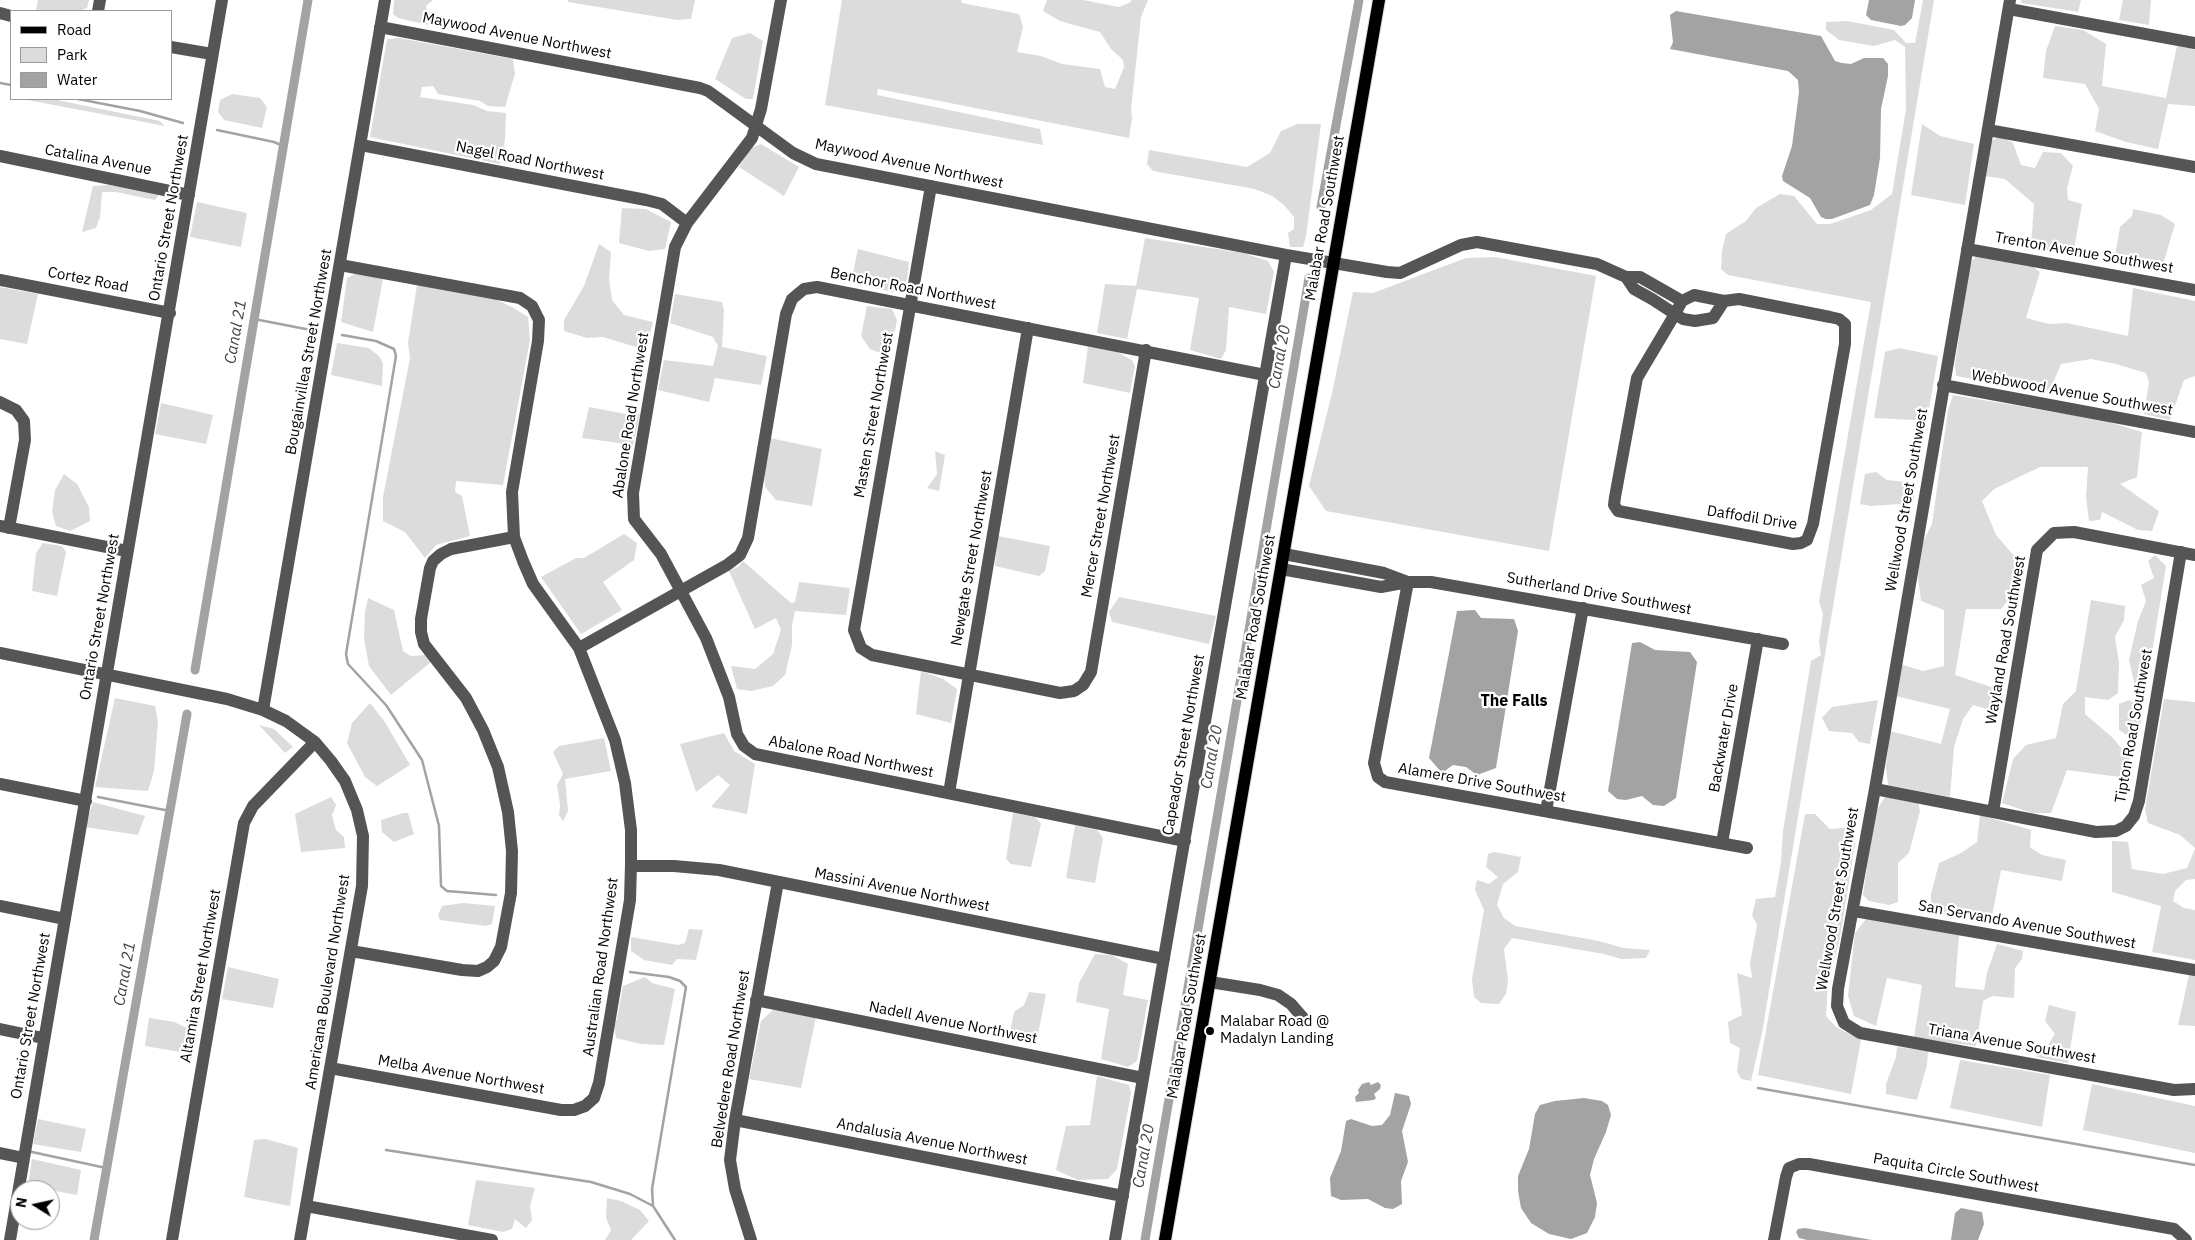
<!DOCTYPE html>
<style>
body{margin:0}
#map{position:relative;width:2195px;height:1240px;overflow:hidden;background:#fff;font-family:"IBM Plex Sans",sans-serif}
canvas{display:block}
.legend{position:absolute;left:10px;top:10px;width:162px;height:90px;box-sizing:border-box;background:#fff;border:1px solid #999;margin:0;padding:6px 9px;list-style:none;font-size:15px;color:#000}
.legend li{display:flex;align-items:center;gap:10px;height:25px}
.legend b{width:25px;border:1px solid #999}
.north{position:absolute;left:10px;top:1180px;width:50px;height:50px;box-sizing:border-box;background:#fff;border:1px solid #999;border-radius:50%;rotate:280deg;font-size:14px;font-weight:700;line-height:20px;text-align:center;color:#000}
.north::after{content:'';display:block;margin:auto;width:18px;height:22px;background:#000;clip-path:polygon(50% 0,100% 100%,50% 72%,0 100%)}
</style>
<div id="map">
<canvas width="2195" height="1240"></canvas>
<ul class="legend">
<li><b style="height:6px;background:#000"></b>Road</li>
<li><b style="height:14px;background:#dcdcdc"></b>Park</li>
<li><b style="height:14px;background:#a3a3a3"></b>Water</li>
</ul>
<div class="north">N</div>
</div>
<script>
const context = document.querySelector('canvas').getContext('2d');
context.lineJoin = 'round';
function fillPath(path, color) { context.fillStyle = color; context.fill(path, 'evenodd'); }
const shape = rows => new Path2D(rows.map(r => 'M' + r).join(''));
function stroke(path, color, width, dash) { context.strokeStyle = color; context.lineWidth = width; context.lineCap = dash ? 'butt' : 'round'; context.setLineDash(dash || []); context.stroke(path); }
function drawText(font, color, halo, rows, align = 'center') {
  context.font = font + ' "IBM Plex Sans",sans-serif'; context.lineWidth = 4.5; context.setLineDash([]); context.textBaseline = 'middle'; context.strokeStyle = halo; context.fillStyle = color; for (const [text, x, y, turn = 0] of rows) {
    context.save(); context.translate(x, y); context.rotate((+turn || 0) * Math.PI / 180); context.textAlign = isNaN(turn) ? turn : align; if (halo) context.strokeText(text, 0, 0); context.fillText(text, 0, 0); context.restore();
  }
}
fillPath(shape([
 [38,0,89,0,87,8,79,11,36,11],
 [394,0,433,0,426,6,427,10,432,13,428,25,398,18,393,14],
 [568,0,695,0,691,19,677,20,568,2],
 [842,0,961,0,962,3,1019,14,1023,27,1017,52,1041,56,1062,64,1100,69,1105,87,1115,89,1124,67,1123,60,1111,49,1100,32,1060,21,1043,11,1047,0,1083,0,1119,7,1131,2,1131,0,1148,0,1141,17,1131,109,1132,118,1129,138,878,89,877,95,1040,129,1043,145,825,105],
 [1923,0,1934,0,1762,1033,1751,1081,1741,1079,1737,1071,1740,1048,1730,1043,1728,1022,1742,1015,1737,973,1752,978,1750,963,1757,925,1752,915,1756,899,1775,897,1781,862,1783,831,1811,661,1821,655,1819,641,1823,614,1819,602,1871,302,1728,275,1721,269,1722,251,1726,234,1746,221,1756,208,1780,194,1794,196,1817,224,1830,224,1871,210,1892,194,1906,109,1905,47,1895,40,1874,46,1839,40,1826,30,1826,22,1847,21,1894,30,1906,43,1915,43],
 [2021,0,2081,0,2078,12,2022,3],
 [2123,0,2151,0,2149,25,2119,20],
 [2055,26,2083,30,2106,44,2102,86,2166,98,2177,46,2195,49,2195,106,2168,104,2158,149,2126,142,2095,131,2099,109,2085,84,2043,78,2046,51],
 [750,33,763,41,753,99,746,99,715,79,732,38],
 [399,38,513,59,515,74,505,107,488,106,480,101,438,94,433,86,422,87,420,97,473,105,487,111,506,113,505,140,500,164,370,137,387,39],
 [232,94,260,98,267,107,262,128,224,120,218,112,220,100],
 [22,99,52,99,160,121,165,126],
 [1297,124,1321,124,1306,236,1303,247,1290,247,1288,233,1294,229,1294,217,1284,205,1272,196,1255,189,1153,171,1147,164,1149,150,1247,167,1270,153,1281,131],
 [1922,124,1940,136,1974,144,1965,205,1911,195],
 [2000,136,2013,143,2021,165,2035,168,2043,152,2061,153,2073,166,2067,188,2068,200,2082,204,2073,255,2031,247,2034,204,2005,179,1984,176,1991,141],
 [761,144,799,167,784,196,739,167,750,148],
 [109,185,160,193,155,200,116,192,102,192,100,217,96,228,82,232,93,186],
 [197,202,247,213,241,247,190,237],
 [622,208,646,209,671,222,665,249,649,251,619,243],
 [2133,209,2161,215,2175,224,2161,271,2114,261,2120,227,2132,216],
 [1145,238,1243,253,1268,261,1274,272,1266,314,1229,307,1226,350,1221,359,1190,350,1199,298,1137,289,1127,339,1097,333,1105,284,1136,286],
 [599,244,611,252,609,279,612,300,624,315,653,322,646,350,603,337,587,338,564,331,564,320,584,286],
 [858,249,909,262,907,280,900,290,893,292,851,283],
 [1977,255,2028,263,2040,272,2026,318,2049,324,2067,323,2128,336,2133,288,2195,301,2195,376,2184,380,2170,420,2144,414,2149,382,2146,373,2116,364,2091,359,2061,364,2052,385,2046,392,1956,376,1955,365,1969,265],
 [1495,257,1596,276,1549,551,1326,511,1309,486,1332,393,1353,292,1373,293,1466,258],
 [355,274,375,275,383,279,373,332,341,322,347,278],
 [417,285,495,299,514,308,528,317,530,340,503,485,456,481,455,492,462,496,470,536,436,545,425,558,405,532,383,521,383,497,410,358,408,343],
 [0,287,38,294,27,344,0,339],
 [675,294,722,302,724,310,722,347,767,356,761,385,715,378,709,402,658,390,664,360,713,366,718,346,713,337,670,323],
 [867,306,892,309,897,320,891,351,888,356,870,349,861,336],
 [337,343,369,348,380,357,383,364,382,386,331,375],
 [1088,346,1117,352,1132,360,1135,366,1130,393,1083,383],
 [1899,348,1938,356,1928,415,1914,420,1874,418,1885,352],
 [1953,395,2102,420,2142,432,2137,477,2120,484,2159,511,2152,531,2138,530,2102,512,2100,520,2089,521,2086,497,2088,467,2040,467,1994,489,1982,501,1996,535,2021,564,2014,593,2001,609,1966,609,1955,675,2003,691,2000,713,1973,705,1963,719,1954,747,1950,797,1888,785,1886,767,1890,731,1941,744,1950,709,1896,696,1900,664,1923,671,1944,666,1944,610,1921,601,1918,579,1920,548,1932,524,1948,410],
 [161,403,213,415,206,444,155,434],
 [589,407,626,414,640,414,633,445,582,438],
 [770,438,822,449,812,506,776,500,765,487,764,466],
 [935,451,945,455,939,491,927,488,937,474],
 [1876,472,1887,480,1916,483,1913,503,1871,506,1860,504,1865,474],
 [64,474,77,484,89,507,90,521,70,531,56,526,52,512,55,490],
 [624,534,637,543,634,560,603,582,622,610,581,634,541,577,576,558,584,558],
 [998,536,1050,546,1045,571,1039,576,995,566],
 [43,543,62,546,66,552,57,596,32,591,36,553],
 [2155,555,2166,566,2146,689,2136,691,2129,660,2138,621,2146,601,2141,585,2154,578,2148,561],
 [743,561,791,603,795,602,799,582,850,588,846,615,795,611,792,625,792,645,785,675,773,686,751,691,737,689,731,666,755,669,773,654,781,630,776,618,755,629,729,571,738,567],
 [1119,597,1216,616,1209,644,1112,622,1109,612],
 [368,598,394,610,403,651,411,656,427,655,431,662,391,695,369,666,364,639,365,612],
 [2091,600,2125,606,2124,620,2115,637,2119,663,2118,693,2108,700,2085,697,2085,714,2113,738,2134,764,2127,778,2067,770,2051,813,2032,813,2002,803,2013,759,2026,745,2056,738,2063,704,2076,691],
 [921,671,943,679,957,689,951,723,916,714],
 [115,698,155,706,158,722,154,771,148,791,95,787],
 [2164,699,2195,702,2195,848,2180,835,2148,823,2145,809],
 [1878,700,1870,744,1859,742,1852,733,1829,731,1822,718,1832,707],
 [2129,700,2143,708,2140,731,2133,739,2119,730,2119,704],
 [370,703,385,722,410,765,377,786,365,777,347,743,352,723],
 [259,725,274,729,293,747,285,753],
 [724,733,734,751,755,764,747,814,711,807,730,785,718,775,696,792,680,744],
 [604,738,611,771,565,779,568,811,563,821,559,815,560,805,557,785,563,774,553,752,559,746],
 [331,797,336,805,332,815,336,830,344,837,345,848,301,852,295,814],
 [1885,797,1918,803,1920,811,1909,853,1898,863,1898,902,1889,905,1869,901,1863,895,1875,813],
 [93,802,145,816,138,835,85,827],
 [403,813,408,813,414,834,394,842,382,832,381,820],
 [1013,813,1035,817,1041,824,1031,867,1011,864,1006,859],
 [1805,814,1815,814,1830,829,1855,827,1855,844,1840,938,1828,983,1826,1016,1836,1027,1861,1040,1851,1094,1758,1075],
 [1980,815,2031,830,2030,847,2042,855,2066,860,2062,881,2001,870,1992,916,1931,914,1931,894,1939,863,1961,853,1977,842],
 [1075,825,1097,830,1103,838,1095,883,1066,878],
 [2112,841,2128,842,2132,869,2163,874,2187,868,2195,849,2195,879,2186,880,2175,891,2173,901,2184,908,2195,910,2195,960,2152,952,2161,906,2112,892],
 [1494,852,1521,857,1518,872,1503,884,1497,905,1504,918,1515,926,1599,941,1623,948,1650,950,1646,958,1621,959,1604,954,1512,938,1504,949,1508,980,1506,994,1499,1004,1481,1003,1474,997,1472,979,1484,910,1475,890,1477,880,1489,884,1498,877,1486,867,1488,854],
 [463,903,495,906,492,924,486,926,440,920,438,915,442,906],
 [1866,919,1959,935,1955,987,1984,990,1987,973,1997,944,2023,951,2022,959,2015,968,2014,998,1992,996,1983,1001,1976,1046,1914,1038,1922,985,1887,978,1876,1026,1854,1016,1848,996,1855,933],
 [689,929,703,930,696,960,677,959,672,965,644,960,631,951,631,937,678,945,685,943],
 [1095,954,1112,955,1128,964,1123,995,1148,1000,1137,1061,1128,1067,1101,1059,1109,1009,1076,1002,1079,983],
 [228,967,279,979,273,1008,222,999],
 [2189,975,2195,976,2195,1026,2178,1025],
 [645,977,652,983,675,989,664,1045,641,1044,616,1038,614,1026,617,1019,623,986],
 [1029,992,1046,994,1036,1045,1009,1038,1014,1012,1024,1005],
 [2049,1005,2076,1012,2068,1063,2037,1057,2036,1050,2047,1046,2055,1034,2045,1021],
 [773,1010,816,1017,801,1088,749,1079,761,1021],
 [149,1018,174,1022,195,1032,192,1054,145,1046],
 [1897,1047,1928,1051,1927,1065,1917,1100,1886,1094,1886,1084,1896,1057],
 [1960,1060,2050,1075,2042,1127,1950,1108],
 [1097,1076,1129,1085,1131,1093,1117,1169,1108,1179,1078,1180,1056,1170,1066,1126,1090,1125],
 [2092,1084,2195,1106,2195,1153,2083,1130],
 [38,1119,86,1129,81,1152,33,1144],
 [266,1139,298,1148,290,1206,244,1197,254,1140],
 [32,1159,81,1170,77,1195,28,1186],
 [476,1180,535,1188,530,1206,532,1220,526,1228,515,1219,512,1229,503,1232,468,1225],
 [607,1198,621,1201,640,1210,649,1221,631,1240,605,1240,611,1230,606,1218]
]), '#dcdcdc');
fillPath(shape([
 [1869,0,1915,0,1912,18,1905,25,1901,26,1871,20,1866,15],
 [1676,11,1821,36,1835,61,1842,63,1851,64,1864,58,1883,58,1888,64,1888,76,1881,109,1880,158,1874,195,1870,205,1832,219,1826,219,1821,217,1810,198,1783,181,1782,176,1792,146,1799,92,1798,80,1788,71,1670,49,1673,42,1670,15],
 [1475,610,1481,618,1514,619,1518,631,1496,768,1477,775,1466,767,1453,765,1442,773,1429,758,1457,611],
 [1640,642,1655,650,1690,652,1697,662,1676,798,1664,806,1653,805,1642,796,1626,800,1617,799,1608,791,1632,643],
 [1369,1082,1371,1085,1378,1082,1381,1085,1380,1089,1374,1094,1376,1098,1374,1100,1356,1102,1355,1097,1359,1093,1358,1090,1362,1084],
 [1395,1093,1409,1096,1411,1104,1402,1131,1408,1162,1401,1181,1402,1204,1393,1209,1385,1208,1368,1199,1341,1200,1331,1196,1330,1178,1341,1151,1346,1121,1351,1119,1372,1126,1382,1125,1390,1115],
 [1584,1098,1602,1101,1608,1105,1611,1115,1606,1132,1594,1159,1590,1175,1597,1203,1595,1217,1587,1233,1571,1239,1549,1234,1531,1223,1521,1208,1518,1191,1518,1176,1529,1149,1535,1114,1540,1105,1555,1101],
 [1961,1208,1982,1212,1984,1224,1978,1240,1951,1240,1955,1213],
 [1805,1228,1872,1240,1807,1240,1799,1238,1796,1232,1798,1229]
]), '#a3a3a3');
stroke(shape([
 [0,83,11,85],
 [78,99,140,111,183,123],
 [217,130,274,142,283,146],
 [254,319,316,331],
 [342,335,376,341,394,349,396,356,346,654,348,664,386,705,422,760,439,826,441,886,447,891,496,895],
 [98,797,170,811],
 [630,972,669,977,680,981,686,987,652,1189,653,1205],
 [1758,1088,2195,1165],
 [386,1150,591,1182,630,1194,653,1206,675,1240],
 [32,1152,106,1168]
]), '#a3a3a3', 2.5);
stroke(shape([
 [1321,207,1359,0],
 [195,670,308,0],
 [94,1240,187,714],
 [1145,1240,1309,278]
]), '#a3a3a3', 9);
const major = shape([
 [1165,1240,1379,0]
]);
stroke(major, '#dbdbdb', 14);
stroke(shape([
 [781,0,761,109,752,138,687,223,675,247,633,493,634,519,661,554,706,638,729,697,737,734,744,746,755,754,1185,841],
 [2010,0,1875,789,1838,989,1837,1006,1844,1023,1860,1033,2174,1090,2195,1089],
 [2009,9,2195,43],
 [98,11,100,0],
 [0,13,11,16],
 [380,27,700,88,708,91,726,104,793,153,816,164,1286,255,1387,272,1400,273,1461,245,1477,242,1597,264,1626,277,1640,277,1682,301],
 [171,47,212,54],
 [1988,130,2195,167],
 [361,145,646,200,662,204,687,223],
 [0,156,189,195],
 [931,186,854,630,861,648,872,655,1060,693,1074,691,1083,685,1091,672,1146,350],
 [1967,249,2195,290],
 [1626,277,1634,289,1652,299,1675,314,1683,319,1695,321,1713,318,1724,301,1694,295,1682,301,1675,314,1637,378,1615,497,1614,505,1618,511,1793,544,1801,543,1807,540,1813,524,1845,344,1845,324,1839,319,1830,317,1739,299,1724,301],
 [0,280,170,313],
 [1943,385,2195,432],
 [0,402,16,410,24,421,25,440,9,528],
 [0,526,127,551],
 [1284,554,1384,573,1408,582],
 [1281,569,1381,587,1408,582,1431,582,1783,644],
 [1408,582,1374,763,1378,777,1385,782,1747,848],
 [579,648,727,565,740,555,748,538,786,314,792,299,804,289,817,287,1265,375],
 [0,653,227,699,263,710,286,721,315,742,331,761,345,781,357,810,363,836,362,886,300,1240],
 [263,710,385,0],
 [0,784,86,801],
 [1875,789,2096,832,2116,831,2126,826,2134,816,2139,801,2181,552],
 [949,793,1028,328],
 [1546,811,1583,608],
 [1993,812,2037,550,2054,533,2074,532,2195,555],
 [1722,843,1758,639],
 [631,866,674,866,719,870,1164,959],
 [0,906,65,919],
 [1854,911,2195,970],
 [351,951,462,970,478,971,487,967,494,961,501,947,511,893,512,851,508,812,498,767,483,730,466,698,424,644,421,632,421,619,430,568,433,561,441,554,451,549,514,537],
 [1210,982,1260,990,1278,995,1291,1004,1304,1019],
 [756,1000,1143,1078],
 [0,1029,43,1038],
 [330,1068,561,1110,574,1110,585,1106,594,1098,599,1083,630,900,631,864,631,830,625,783,615,740,579,648,533,584,523,561,514,537,512,492,538,341,539,320,532,306,520,298,340,265],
 [735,1120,1123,1196],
 [0,1153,24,1158],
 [306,1206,492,1240],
 [10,1240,222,0],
 [172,1240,244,823,253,806,315,742],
 [751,1240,735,1189,730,1160,735,1120,778,882],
 [1115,1240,1286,255],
 [1774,1240,1786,1177,1789,1168,1799,1164,1809,1164,2174,1229,2186,1240]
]), '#555', 12);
stroke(major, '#000', 12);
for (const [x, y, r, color] of [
 [1210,1031,5,"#000"]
]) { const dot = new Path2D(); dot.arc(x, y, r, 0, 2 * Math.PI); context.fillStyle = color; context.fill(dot); stroke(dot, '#fff', 2); }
drawText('15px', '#000', '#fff', [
 ["Maywood Avenue Northwest",517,36,11],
 ["Catalina Avenue",98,160,11],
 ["Nagel Road Northwest",530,161,11],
 ["Maywood Avenue Northwest",909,164,12],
 ["Ontario Street Northwest",169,218,-80],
 ["Malabar Road Southwest",1325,218,-80],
 ["Trenton Avenue Southwest",2084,253,10],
 ["Cortez Road",88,280,11],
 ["Benchor Road Northwest",913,289,11],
 ["Bougainvillea Street Northwest",309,352,-80],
 ["Webbwood Avenue Southwest",2072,393,10],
 ["Abalone Road Northwest",631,415,-81],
 ["Masten Street Northwest",874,415,-80],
 ["Wellwood Street Southwest",1907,500,-80],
 ["Mercer Street Northwest",1101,516,-80],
 ["Daffodil Drive",1752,518,9],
 ["Newgate Street Northwest",972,558,-80],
 ["Sutherland Drive Southwest",1599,594,10],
 ["Ontario Street Northwest",100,617,-80],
 ["Malabar Road Southwest",1256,617,-80],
 ["Wayland Road Southwest",2006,640,-80],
 ["Tipton Road Southwest",2134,726,-80],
 ["Backwater Drive",1724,738,-80],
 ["Capeador Street Northwest",1184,745,-80],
 ["Abalone Road Northwest",851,757,11],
 ["Alamere Drive Southwest",1482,783,10],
 ["Massini Avenue Northwest",902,890,11],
 ["Wellwood Street Southwest",1838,899,-80],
 ["San Servando Avenue Southwest",2027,925,10],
 ["Australian Road Northwest",601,967,-82],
 ["Altamira Street Northwest",201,976,-80],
 ["Americana Boulevard Northwest",328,982,-81],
 ["Ontario Street Northwest",31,1016,-80],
 ["Malabar Road Southwest",1187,1016,-80],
 ["Nadell Avenue Northwest",953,1023,11],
 ["Triana Avenue Southwest",2012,1044,10],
 ["Belvedere Road Northwest",731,1059,-81],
 ["Melba Avenue Northwest",461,1075,10],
 ["Andalusia Avenue Northwest",932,1142,11],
 ["Paquita Circle Southwest",1956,1173,10]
]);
drawText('15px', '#000', '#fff', [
 ["Malabar Road @",1220,1022],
 ["Madalyn Landing",1220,1039]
], 'left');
drawText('italic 16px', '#444', '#fff', [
 ["Canal 21",236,332,-80],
 ["Canal 20",1280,357,-80],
 ["Canal 20",1212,757,-80],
 ["Canal 21",125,974,-80],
 ["Canal 20",1144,1156,-80]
]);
drawText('bold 16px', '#000', '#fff', [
 ["The Falls",1514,701]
]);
</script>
